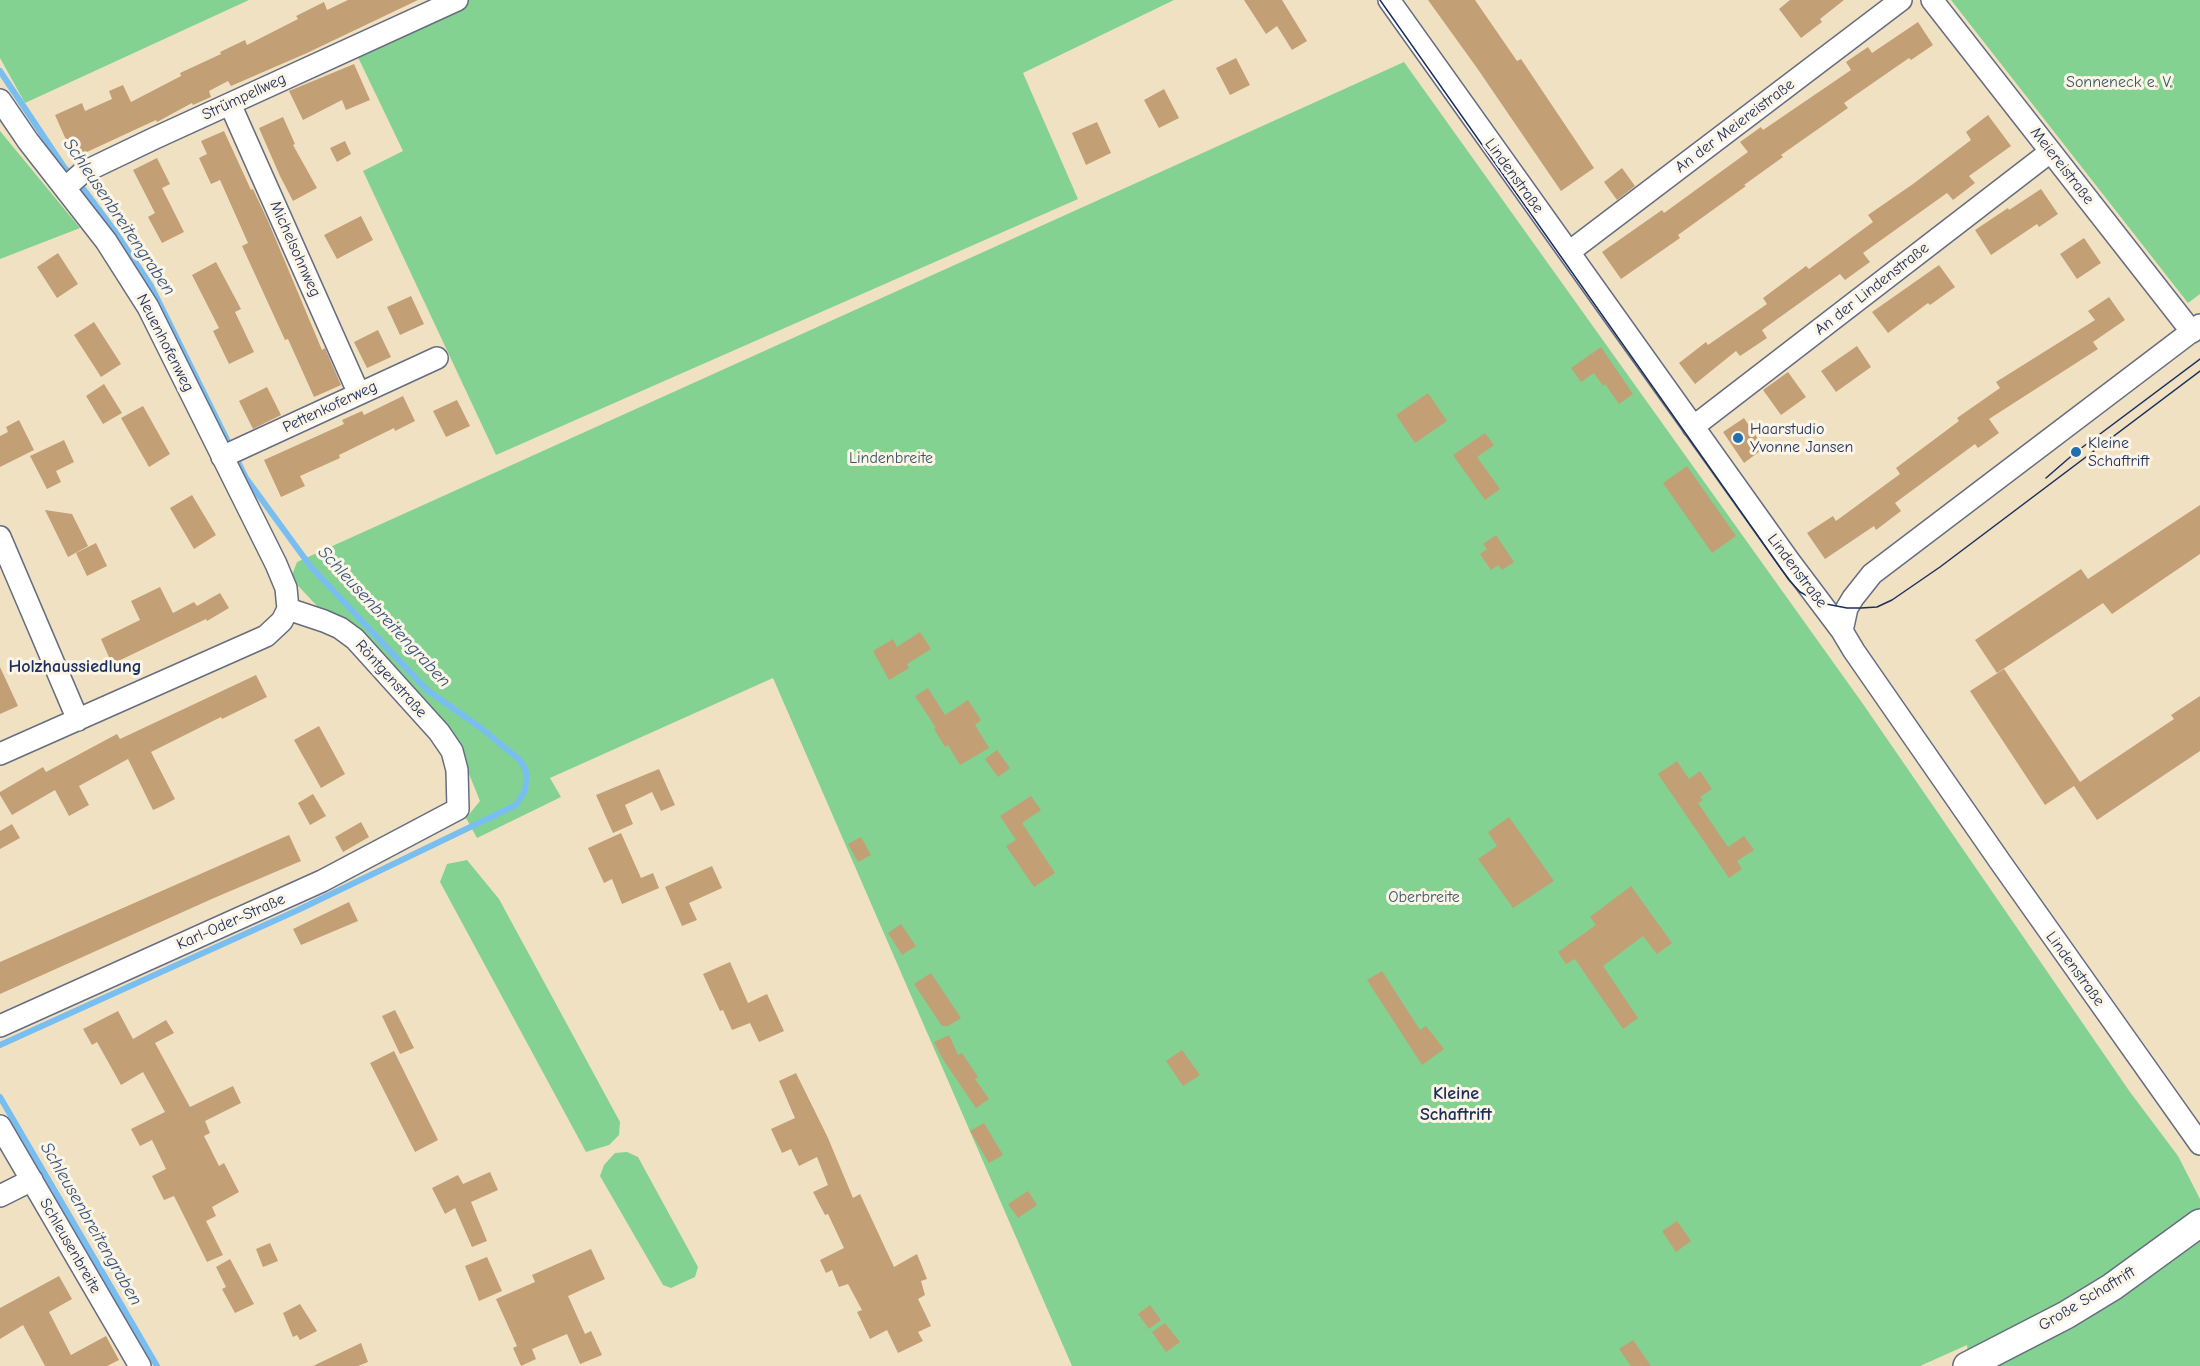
<!DOCTYPE html>
<meta charset="utf-8">
<style>
body{margin:0}
canvas{display:block;background:#f0e1c2}
</style>
<canvas width="2200" height="1366"></canvas>
<script>
const context = document.querySelector('canvas').getContext('2d');
context.lineJoin = 'round';
function fillPath(path, color) { context.fillStyle = color; context.fill(path, 'evenodd'); }
const shape = rows => new Path2D(rows.map(r => 'M' + r).join(''));
function stroke(path, color, width, dash) { context.strokeStyle = color; context.lineWidth = width; context.lineCap = dash ? 'butt' : 'round'; context.setLineDash(dash || []); context.stroke(path); }
function drawText(font, color, halo, rows, align = 'center') {
  context.font = font + ' "Comic Neue",sans-serif'; context.lineWidth = 6; context.setLineDash([]); context.textBaseline = 'middle'; context.strokeStyle = halo; context.fillStyle = color; for (const [text, x, y, turn = 0] of rows) {
    context.save(); context.translate(x, y); context.rotate((+turn || 0) * Math.PI / 180); context.textAlign = isNaN(turn) ? turn : align; if (halo) context.strokeText(text, 0, 0); context.fillText(text, 0, 0); context.restore();
  }
}
fillPath(shape([
 [0,0,249,0,25,103,0,58],
 [430,0,1174,0,1023,73,1078,199,496,455,363,171,403,151,355,51,438,19],
 [1951,0,2200,0,2200,294,2188,303],
 [1404,62,1863,704,2130,1092,2178,1156,2200,1199,2200,1366,1969,1366,1967,1345,1920,1366,1072,1366,773,678,550,778,561,797,477,838,466,818,480,801,452,732,359,635,317,606,291,578,297,562],
 [0,131,80,228,0,259],
 [467,860,499,899,620,1122,619,1135,609,1145,586,1152,440,882,447,864],
 [627,1152,638,1157,698,1267,695,1277,671,1288,663,1285,600,1176,604,1165,615,1153]
]), '#84d291');
stroke(shape([
 [0,71,64,167,85,191,114,230,151,286,246,478,292,541,311,567,427,690,481,728,520,760,527,773,525,791,516,805,298,910,0,1045],
 [0,1097,157,1366]
]), '#79bef0', 6);
fillPath(shape([
 [348,0,418,0,307,53,231,86,228,81,209,91,211,97,193,105,192,103,157,122,156,120,74,158,55,115,82,103,85,111,112,99,109,91,123,85,131,102,181,76,180,73,221,54,220,52,245,40,247,45,298,19,296,16,324,2,327,10],
 [1244,0,1282,0,1307,41,1292,50,1277,26,1266,34],
 [1428,0,1475,0,1517,61,1521,59,1594,168,1561,191,1477,68],
 [1790,0,1844,0,1820,19,1822,22,1801,38,1779,9],
 [1918,22,1933,45,1911,60,1909,58,1844,103,1848,108,1781,155,1783,157,1744,185,1746,186,1678,235,1680,238,1621,279,1602,252,1662,210,1664,213,1748,152,1740,142,1761,127,1763,130,1851,70,1846,62,1868,47,1872,53],
 [1236,58,1250,85,1230,95,1216,68],
 [354,64,370,100,346,110,342,100,303,120,289,91],
 [1164,89,1179,118,1159,128,1144,100],
 [1988,115,2011,146,1969,176,1975,183,1953,200,1947,193,1863,253,1870,262,1845,280,1840,274,1762,330,1767,338,1740,356,1736,351,1695,384,1679,363,1706,342,1708,345,1767,304,1763,298,1806,266,1809,269,1873,222,1868,215,1913,184,1971,140,1966,132],
 [283,117,295,144,293,145,317,188,293,201,280,176,259,128],
 [1097,122,1111,153,1086,165,1072,133],
 [224,131,251,190,253,189,268,221,322,350,325,348,341,385,314,397,288,339,285,340,242,246,248,243,220,180,211,184,199,158,207,154,201,141],
 [345,141,351,154,337,162,330,148],
 [157,158,170,184,162,188,184,232,162,243,148,217,155,213,133,170],
 [1622,168,1635,186,1617,200,1604,182],
 [2041,189,2058,214,2039,227,2037,224,1991,255,1975,230,2008,208,2009,210],
 [361,216,373,240,337,259,324,235],
 [2084,238,2101,263,2077,279,2060,254],
 [58,253,78,284,57,298,37,267],
 [216,262,241,309,235,312,254,352,229,364,213,331,219,328,192,275],
 [1939,265,1955,287,1930,305,1928,303,1888,333,1872,312],
 [411,296,424,324,400,335,387,307],
 [2109,297,2125,320,2093,342,2098,349,1989,419,1999,433,1978,448,1975,444,1895,503,1901,511,1876,530,1874,526,1825,559,1807,533,1833,516,1836,521,1900,474,1896,468,1959,421,1957,418,2000,388,1996,382,2095,320,2088,311],
 [94,322,121,364,101,377,74,335],
 [378,330,391,357,367,368,354,342],
 [1857,346,1871,367,1836,392,1821,371],
 [1601,347,1633,394,1619,404,1605,384,1603,386,1594,373,1581,382,1571,368],
 [1788,372,1806,397,1781,415,1763,390],
 [104,384,122,413,103,424,86,396],
 [267,387,281,415,253,429,239,401],
 [1428,393,1447,421,1415,443,1396,415],
 [403,396,415,421,395,431,394,428,339,455,340,458,300,476,305,486,281,497,264,460,344,424,342,420,362,411,364,415],
 [457,400,470,426,446,437,433,411],
 [143,406,170,454,149,467,121,418],
 [1744,418,1764,448,1744,463,1723,432],
 [19,420,34,450,0,467,0,436,8,432,6,427],
 [1485,433,1494,445,1477,457,1500,489,1485,500,1453,455],
 [64,440,74,462,56,471,61,482,47,489,30,456],
 [1687,466,1736,536,1712,553,1663,483],
 [192,495,216,535,194,549,170,508],
 [2200,505,2200,554,2112,614,2103,603,1997,673,1975,640,2081,569,2088,579],
 [45,510,72,514,88,546,68,557],
 [1496,535,1514,562,1502,570,1498,565,1491,570,1480,554,1487,549,1483,544],
 [96,543,107,566,87,576,76,553],
 [160,587,173,613,194,602,197,606,220,593,229,608,207,621,206,619,112,664,101,639,140,620,131,601],
 [920,632,931,649,907,664,909,668,889,680,873,651,893,639,897,647],
 [0,667,18,706,0,714],
 [2004,669,2080,782,2045,805,1970,691],
 [256,675,267,697,222,719,221,717,151,752,175,799,162,806,153,810,128,759,79,786,89,805,69,816,55,790,12,815,0,795,0,792,43,767,46,772,117,734,120,739],
 [928,688,945,715,968,700,981,720,975,725,989,748,960,765,948,745,945,747,934,729,936,728,915,696],
 [2200,696,2200,751,2097,820,2074,786,2174,719,2171,715],
 [319,726,345,774,321,788,294,740],
 [997,750,1010,768,998,777,985,759],
 [1677,761,1689,779,1700,771,1712,789,1700,797,1703,800,1698,803,1728,847,1744,836,1754,850,1737,861,1742,869,1729,878,1658,774],
 [659,769,675,805,661,811,652,792,625,805,633,824,613,833,596,795],
 [313,794,326,816,310,825,298,803],
 [1031,796,1041,810,1022,823,1055,873,1034,887,1006,846,1016,840,1000,816],
 [1509,817,1554,881,1513,908,1478,859,1497,846,1488,832],
 [361,822,369,837,343,852,335,837],
 [12,824,20,838,0,849,0,831],
 [621,833,641,878,653,873,659,888,622,904,612,879,604,883,588,848],
 [289,835,301,861,214,898,0,994,0,962],
 [861,837,871,855,858,862,848,844],
 [712,866,722,888,689,903,697,920,682,926,665,887],
 [1631,886,1672,943,1657,954,1643,936,1603,966,1638,1018,1623,1029,1575,959,1566,964,1558,952,1596,925,1590,917],
 [349,902,358,921,301,945,293,929],
 [901,924,916,946,902,955,888,933],
 [730,962,748,1003,767,994,784,1031,759,1042,750,1023,732,1030,723,1010,720,1011,703,974],
 [1382,971,1420,1030,1426,1026,1444,1049,1422,1065,1367,980],
 [931,973,961,1018,948,1026,942,1026,914,984],
 [395,1010,414,1048,400,1054,382,1016],
 [118,1011,133,1039,166,1020,174,1033,155,1043,190,1107,233,1086,241,1103,205,1121,210,1133,204,1136,219,1166,224,1163,239,1192,212,1207,216,1216,206,1221,223,1255,207,1262,174,1196,164,1200,152,1176,166,1169,152,1140,140,1146,131,1129,165,1112,143,1072,121,1085,97,1042,92,1045,83,1029],
 [949,1035,958,1055,962,1053,978,1077,975,1079,989,1099,976,1108,942,1058,934,1042],
 [1182,1050,1200,1075,1183,1086,1166,1061],
 [394,1051,438,1140,415,1152,370,1063],
 [796,1073,828,1138,853,1198,860,1194,894,1267,917,1254,927,1279,921,1281,925,1295,918,1299,931,1326,918,1332,923,1341,898,1353,887,1330,870,1339,857,1312,862,1310,848,1284,839,1287,832,1270,826,1273,820,1260,844,1248,828,1214,825,1215,813,1192,828,1185,817,1157,799,1166,791,1149,782,1153,771,1129,795,1118,779,1081],
 [984,1123,1003,1155,989,1163,970,1131],
 [490,1172,498,1190,471,1202,487,1241,472,1247,455,1208,445,1214,432,1188,458,1175,463,1184],
 [1028,1191,1037,1205,1018,1218,1008,1204],
 [1677,1221,1691,1241,1676,1252,1662,1231],
 [270,1243,278,1261,263,1267,256,1249],
 [591,1249,605,1279,568,1296,585,1334,591,1331,602,1355,580,1364,567,1334,532,1349,536,1359,521,1366,513,1348,517,1346,496,1299,535,1282,532,1275],
 [487,1257,502,1291,479,1301,465,1266],
 [230,1259,254,1304,235,1313,222,1289,226,1287,216,1267],
 [59,1276,72,1299,49,1312,71,1355,106,1336,119,1360,107,1366,45,1366,23,1325,0,1339,0,1308],
 [300,1304,317,1331,300,1340,297,1335,293,1337,283,1313],
 [1150,1305,1161,1320,1149,1329,1138,1314],
 [1165,1323,1180,1342,1166,1352,1152,1332],
 [1633,1340,1651,1366,1631,1366,1619,1349],
 [361,1343,368,1362,358,1366,313,1366]
]), '#c39f76');
const minor = shape([
 [1389,0,1790,562,1842,631,1854,651,2001,863,2200,1144],
 [1932,0,2192,332],
 [0,100,28,141,106,241,148,307,276,564,286,588,288,609],
 [230,104,359,394],
 [65,188,82,173,155,138,457,0],
 [1569,252,1901,0],
 [1693,427,2050,152],
 [222,457,437,358],
 [0,537,78,720],
 [1842,631,1847,608,1853,598,1872,574,2200,325],
 [0,754,266,636,282,621,288,609],
 [0,1026,322,881,458,809,457,770,452,751,439,732,355,639,340,628,324,621,288,609],
 [0,1126,140,1366],
 [0,1196,32,1180]
]);
const tertiary = shape([
 [1967,1366,2066,1315,2112,1287,2200,1223]
]);
stroke(minor, '#666d81', 24);
stroke(tertiary, '#666d81', 30);
stroke(minor, '#fff', 21);
stroke(tertiary, '#fff', 27);
stroke(shape([
 [1380,0,1789,580,1800,592,1821,603,1847,608,1861,608,1877,607,1892,600,1940,567,2200,371],
 [2046,478,2076,452,2200,359]
]), '#1b2f5e', 1.5);
for (const [x, y, r, color] of [
 [1738,438,6,"#1f6fb2"],
 [2076,452,6,"#1f6fb2"]
]) { const dot = new Path2D(); dot.arc(x, y, r, 0, 2 * Math.PI); context.fillStyle = color; context.fill(dot); stroke(dot, '#fcf5e5', 2); }
drawText('16px', '#35586b', '#fcf5e5', [
 ["Sonneneck e. V.",2119,82],
 ["Lindenbreite",891,458],
 ["Oberbreite",1424,897]
]);
drawText('16px', '#1b2f5e', '#fcf5e5', [
 ["Strümpellweg",244,97,-25],
 ["An der Meiereistraße",1735,126,-37],
 ["Meiereistraße",2062,166,52],
 ["Lindenstraße",1514,176,54],
 ["Michelsohnweg",295,249,66],
 ["An der Lindenstraße",1872,289,-38],
 ["Neuenhofenweg",165,343,63],
 ["Pettenkoferweg",330,407,-25],
 ["Lindenstraße",1797,571,53],
 ["Röntgenstraße",391,679,48],
 ["Karl-Oder-Straße",231,922,-24],
 ["Lindenstraße",2075,969,54],
 ["Schleusenbreite",70,1246,60],
 ["Große Schaftrift",2087,1299,-31]
]);
drawText('16px', '#1b2f5e', '#fcf5e5', [
 ["Haarstudio",1750,429],
 ["Yvonne Jansen",1750,447],
 ["Kleine",2088,443],
 ["Schaftrift",2088,461]
], 'left');
drawText('italic 18px', '#325382', '#fcf5e5', [
 ["Schleusenbreitengraben",119,217,56],
 ["Schleusenbreitengraben",384,617,47],
 ["Schleusenbreitengraben",91,1224,60]
]);
drawText('bold 18px', '#1b2f5e', '#fcf5e5', [
 ["Holzhaussiedlung",75,667],
 ["Kleine",1456,1094],
 ["Schaftrift",1456,1115]
]);
</script>
